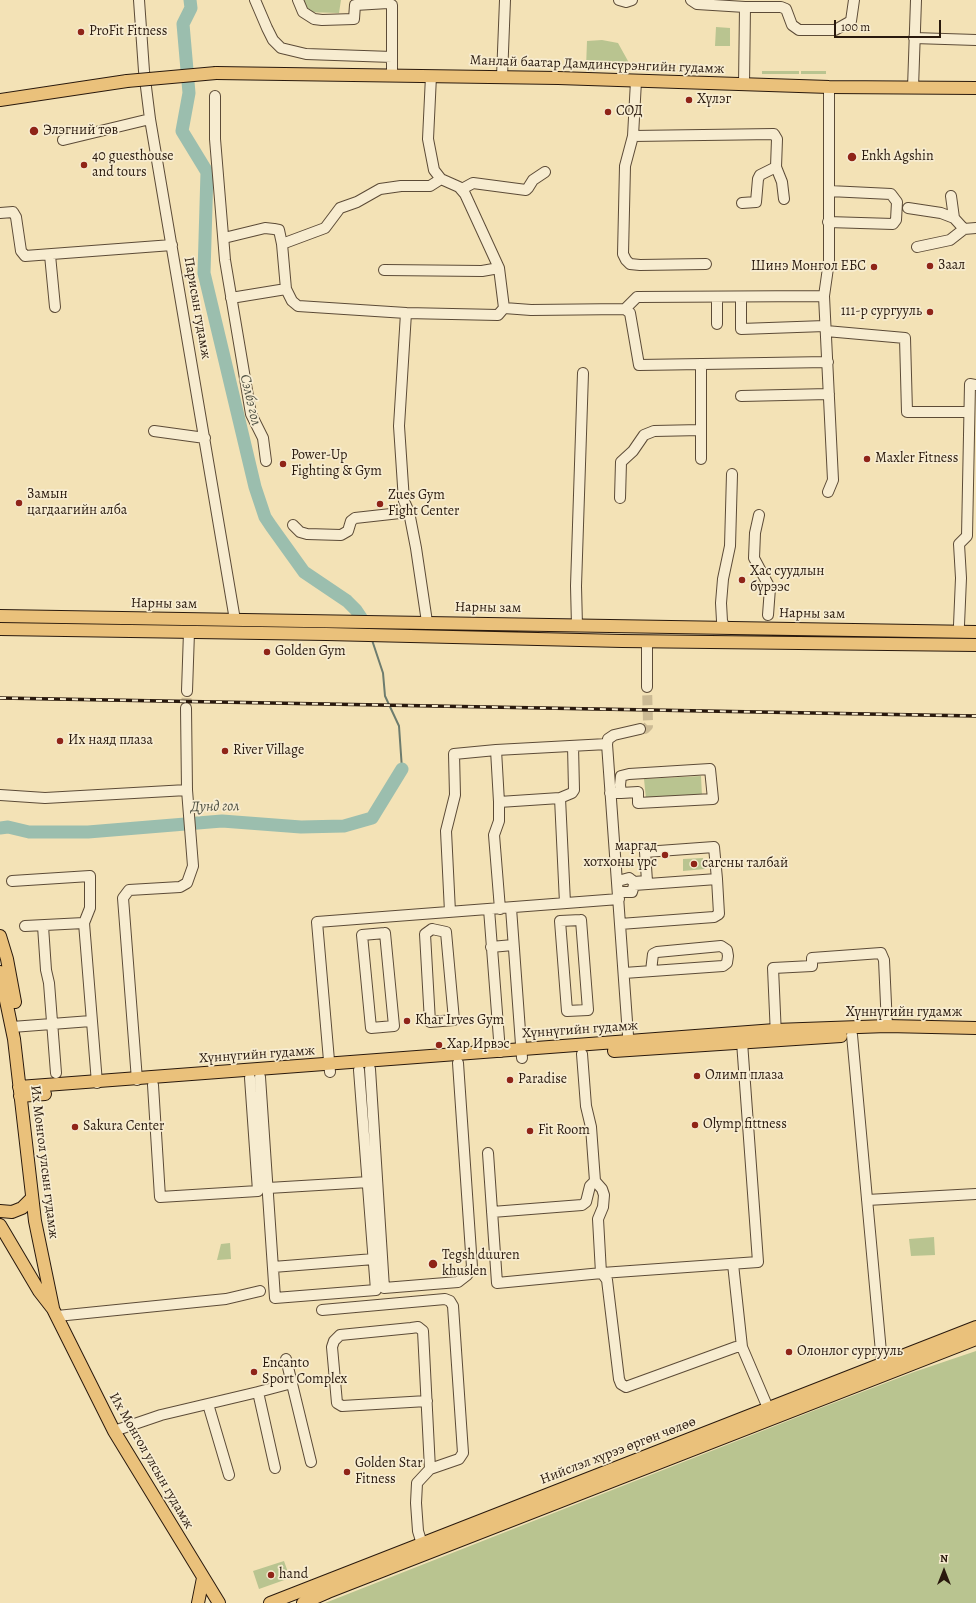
<!DOCTYPE html>
<meta charset="utf-8">
<style>
body{margin:0}
#map{position:relative;width:976px;height:1603px;overflow:hidden;background:#f3e2b6;font-family:Alegreya,serif}
canvas{display:block}
.north{position:absolute;left:924px;top:1551px;width:40px;height:40px;-webkit-text-stroke:3px #f7ecd0;paint-order:stroke;rotate:0deg;font-size:11px;font-weight:700;line-height:16px;text-align:center;color:#29190d}
.north::after{content:'';display:block;margin:auto;width:14px;height:18px;background:#29190d;clip-path:polygon(50% 0,100% 100%,50% 72%,0 100%)}
.scale{position:absolute;left:834px;top:20px;width:107px;height:18px;box-sizing:border-box;border:2px solid #29190d;border-top:0;padding-left:5px;font-size:12px;line-height:14px;white-space:nowrap;color:#29190d;-webkit-text-stroke:3px #f7ecd0;paint-order:stroke}
</style>
<div id="map">
<canvas width="976" height="1603"></canvas>
<div class="north">N</div>
<div class="scale">100 m</div>
</div>
<script>
const context = document.querySelector('canvas').getContext('2d');
context.lineJoin = 'round';
function fillPath(path, color) { context.fillStyle = color; context.fill(path, 'evenodd'); }
const shape = rows => new Path2D(rows.map(r => 'M' + r).join(''));
function stroke(path, color, width, dash) { context.strokeStyle = color; context.lineWidth = width; context.lineCap = dash ? 'butt' : 'round'; context.setLineDash(dash || []); context.stroke(path); }
function drawText(font, color, halo, rows, align = 'center') {
  context.font = font + ' Alegreya,serif'; context.lineWidth = 3.5; context.setLineDash([]); context.textBaseline = 'middle'; context.strokeStyle = halo; context.fillStyle = color; for (const [text, x, y, turn = 0] of rows) {
    context.save(); context.translate(x, y); context.rotate((+turn || 0) * Math.PI / 180); context.textAlign = isNaN(turn) ? turn : align; if (halo) context.strokeText(text, 0, 0); context.fillText(text, 0, 0); context.restore();
  }
}
fillPath(shape([
 [299,0,341,0,339,13,303,12],
 [716,27,730,28,730,46,715,46],
 [602,40,618,43,633,70,586,68,587,41],
 [762,71,799,71,799,74,762,74],
 [801,71,826,71,826,74,801,74],
 [701,776,702,796,646,799,644,779],
 [703,858,705,869,683,871,683,859],
 [934,1237,935,1255,911,1256,909,1239],
 [230,1243,231,1259,217,1260,221,1244],
 [976,1351,976,1603,325,1603,818,1409,914,1372],
 [284,1561,290,1578,259,1589,253,1571]
]), '#b9c490');
stroke(shape([
 [372,640,383,673,385,696,399,726,402,769]
]), '#6d7c6e', 2);
stroke(shape([
 [190,0,191,8,183,24,189,93,182,131,207,172,204,273,255,487,265,517,271,526,304,572,347,601,356,610,368,628],
 [0,828,8,827,29,832,88,832,222,821,301,827,344,826,372,818,402,769]
]), '#9bbeae', 13);
stroke(shape([
 [186,708,187,691],
 [640,729,645,729,648,726,648,722,647,687]
]), '#cbba94', 10, [10, 5]);
const minor = shape([
 [139,0,144,71,150,119,235,620],
 [255,0,267,28,273,40,281,48,306,54,392,57,392,75],
 [298,0,303,12,314,19,322,20,354,19,355,5,388,3,392,5,392,57],
 [619,0,626,2,632,0],
 [691,0,697,4,745,7],
 [914,38,976,40],
 [502,77,505,0],
 [636,81,633,136,625,166,623,254,626,260,630,264,640,265,706,264],
 [744,85,745,7,781,7,786,9,792,25,799,30,835,30,851,21,854,0],
 [913,88,916,0],
 [215,96,215,139,225,260,251,414,263,438,266,461],
 [633,136,774,134,777,139,776,167,782,182,784,199],
 [63,140,150,119],
 [462,189,473,183,526,190,528,188,533,180,545,172],
 [951,196,954,218],
 [742,203,756,202,758,179,760,175,776,167],
 [908,208,941,213,954,218,964,229,976,228],
 [0,213,13,212,16,217,21,251,25,256,172,245],
 [828,222,893,224,896,220,897,202,891,194,829,191],
 [224,238,265,228,274,229,279,230,282,244,325,228,340,208,357,202,380,189,401,186,430,186,441,179],
 [282,244,286,289],
 [917,247,950,240,964,229],
 [50,255,55,307],
 [384,270,482,271,499,268],
 [741,297,741,329,825,326],
 [231,298,286,289,292,301,298,306,406,313],
 [504,308,531,310,625,309,630,313,639,365,828,362],
 [625,309,637,297,824,296],
 [717,324,717,297],
 [826,331,905,338,907,412,969,412],
 [701,364,701,459],
 [741,396,829,394],
 [154,431,205,438],
 [828,492,833,480,824,296,829,261,829,87],
 [620,498,621,462,633,451,644,435,654,431,701,430],
 [759,515,755,533,754,558,770,588,768,615],
 [293,525,300,532,307,534,341,535,348,531,351,521,355,518,409,512],
 [427,622,416,548,409,512,404,501,399,426,406,313,498,315,504,308,499,268,465,194,459,187,441,179,434,170,428,139,431,76],
 [959,625,961,578,959,544,967,536,970,384,976,385],
 [577,626,576,586,583,373],
 [725,628,722,621,721,603,723,579,730,546,732,474],
 [647,687,647,642],
 [187,691,189,632],
 [610,793,621,793,638,792,638,803,713,799,710,769,629,774,621,776,620,785,621,793],
 [0,795,45,798,187,790,186,708],
 [560,798,565,903],
 [499,802,560,798,572,793,574,790,573,746],
 [12,881,90,876,90,908,84,923,97,1083],
 [618,881,629,878,634,882,647,881,645,852,714,847,717,879,634,885,632,892,618,892],
 [511,908,522,1058],
 [489,909,500,1052],
 [500,909,494,835,499,821,499,802,496,750,607,744],
 [450,912,446,831,455,795,454,754,496,750],
 [581,920,588,1010,567,1011,560,921,581,920],
 [620,924,714,917,719,914,717,879],
 [25,926,84,923],
 [43,926,46,970,49,983,56,1073],
 [432,929,446,932,454,1020,430,1022,425,934,432,929],
 [385,933,394,1026,371,1028,362,935,385,933],
 [491,947,513,945],
 [624,973,723,966,727,963,728,956,727,950,721,946,657,952,653,954,651,971],
 [12,1027,91,1021],
 [852,1035,882,1363],
 [776,1036,773,968,812,966,812,958,881,953,884,960,887,1026],
 [629,1049,607,744,608,739,614,735,640,729],
 [582,1054,586,1106,591,1127,595,1181,602,1189,604,1195,603,1207,598,1219,601,1273],
 [370,1069,384,1288,458,1282,467,1275,472,1267,458,1063],
 [330,1072,317,922,619,899],
 [260,1077,275,1298,376,1290,359,1070],
 [137,1080,123,898,129,890,180,887,187,883,193,866,187,790],
 [153,1085,160,1197,258,1191,250,1078],
 [488,1153,497,1283,602,1273,758,1262,742,1042],
 [268,1188,369,1182],
 [867,1200,976,1194],
 [492,1212,582,1205,586,1202,590,1186,595,1181],
 [733,1264,742,1347],
 [273,1267,374,1259],
 [602,1273,607,1280,619,1379,621,1384,626,1387,736,1347,742,1347,768,1408],
 [322,1310,445,1299,450,1301,453,1306,463,1453,459,1459,430,1469],
 [57,1316,226,1299,260,1291],
 [286,1359,311,1462],
 [258,1392,292,1383],
 [208,1404,229,1475],
 [114,1431,161,1415,258,1392,275,1468],
 [422,1544,418,1531,416,1503,417,1483,430,1469,423,1331,418,1327,411,1328,340,1335,334,1341,332,1347,337,1403,342,1406,427,1401]
]);
const major = shape([
 [216,73,558,78,829,87,976,88],
 [0,100,127,81],
 [0,616,976,632],
 [0,629,326,634,622,641,976,645],
 [0,936,7,959,15,1002],
 [0,972,14,1039,35,1221,53,1308],
 [614,1051,841,1036],
 [19,1087,775,1030,887,1026,976,1028],
 [20,1096,45,1094],
 [0,1211,12,1212,22,1208,32,1198],
 [0,1225,39,1291,53,1309,114,1431,219,1603],
 [198,1603,203,1578],
 [270,1603,976,1327],
 [303,1603,328,1592,976,1339]
]);
stroke(minor, '#5c4b37', 12);
stroke(major, '#29190d', 14);
stroke(minor, '#f7ecd0', 10);
stroke(major, '#eac17b', 12);
const rail = shape([
 [0,698,976,716]
]);
stroke(rail, '#29190d', 3.5);
stroke(rail, '#f7ecd0', 2, [6]);
const majorBridge = shape([
 [127,81,216,73]
]);
stroke(majorBridge, '#29190d', 14, []);
stroke(majorBridge, '#eac17b', 12);
for (const [x, y, r, color] of [
 [81,32,4,"#8f2418"],
 [689,100,4,"#8f2418"],
 [608,112,4,"#8f2418"],
 [34,131,5,"#8f2418"],
 [852,157,5,"#8f2418"],
 [84,165,4,"#8f2418"],
 [930,266,4,"#8f2418"],
 [874,267,4,"#8f2418"],
 [930,312,4,"#8f2418"],
 [867,459,4,"#8f2418"],
 [283,464,4,"#8f2418"],
 [19,503,4,"#8f2418"],
 [380,504,4,"#8f2418"],
 [742,580,4,"#8f2418"],
 [267,652,4,"#8f2418"],
 [60,741,4,"#8f2418"],
 [225,751,4,"#8f2418"],
 [665,855,4,"#8f2418"],
 [694,864,4,"#8f2418"],
 [407,1021,4,"#8f2418"],
 [439,1045,4,"#8f2418"],
 [697,1076,4,"#8f2418"],
 [510,1080,4,"#8f2418"],
 [695,1125,4,"#8f2418"],
 [75,1127,4,"#8f2418"],
 [530,1131,4,"#8f2418"],
 [433,1264,5,"#8f2418"],
 [789,1352,4,"#8f2418"],
 [254,1372,4,"#8f2418"],
 [347,1472,4,"#8f2418"],
 [271,1575,4,"#8f2418"]
]) { const dot = new Path2D(); dot.arc(x, y, r, 0, 2 * Math.PI); context.fillStyle = color; context.fill(dot); stroke(dot, '#f7ecd0', 1.5); }
drawText('14px', '#29190d', '#f7ecd0', [
 ["ProFit Fitness",89,32],
 ["Хүлэг",697,100],
 ["СОД",616,112],
 ["Элэгний төв",43,131],
 ["40 guesthouse",92,157],
 ["and tours",92,173],
 ["Enkh Agshin",861,157],
 ["Заал",938,266],
 ["Шинэ Монгол ЕБС",866,267,"right"],
 ["111-р сургууль",922,312,"right"],
 ["Power-Up",291,456],
 ["Fighting & Gym",291,472],
 ["Maxler Fitness",875,459],
 ["Замын",27,495],
 ["цагдаагийн алба",27,511],
 ["Zues Gym",388,496],
 ["Fight Center",388,512],
 ["Хас суудлын",750,572],
 ["бүрээс",750,588],
 ["Golden Gym",275,652],
 ["Их наяд плаза",68,741],
 ["River Village",233,751],
 ["маргад",657,847,"right"],
 ["хотхоны үрс",657,863,"right"],
 ["сагсны талбай",702,864],
 ["Khar Irves Gym",415,1021],
 ["Хар Ирвэс",447,1045],
 ["Олимп плаза",705,1076],
 ["Paradise",518,1080],
 ["Olymp fittness",703,1125],
 ["Sakura Center",83,1127],
 ["Fit Room",538,1131],
 ["Tegsh duuren",442,1256],
 ["khuslen",442,1272],
 ["Олонлог сургууль",797,1352],
 ["Encanto",262,1364],
 ["Sport Complex",262,1380],
 ["Golden Star",355,1464],
 ["Fitness",355,1480],
 ["hand",279,1575]
], 'left');
drawText('14px', '#29190d', '#f7ecd0', [
 ["Манлай баатар Дамдинсүрэнгийн гудамж",597,65,2],
 ["Парисын гудамж",197,308,80],
 ["Нарны зам",164,604,1],
 ["Нарны зам",488,608,1],
 ["Нарны зам",812,614,1],
 ["Хүннүгийн гудамж",904,1013],
 ["Хүннүгийн гудамж",580,1030,-4],
 ["Хүннүгийн гудамж",257,1055,-4],
 ["Их Монгол улсын гудамж",44,1162,83],
 ["Нийслэл хүрээ өргөн чөлөө",618,1451,-21],
 ["Их Монгол улсын гудамж",151,1461,60]
]);
drawText('italic 15px', '#515345', '#f7ecd0', [
 ["Сэлбэ гол",250,400,77],
 ["Дунд гол",215,807,-1]
]);
</script>
